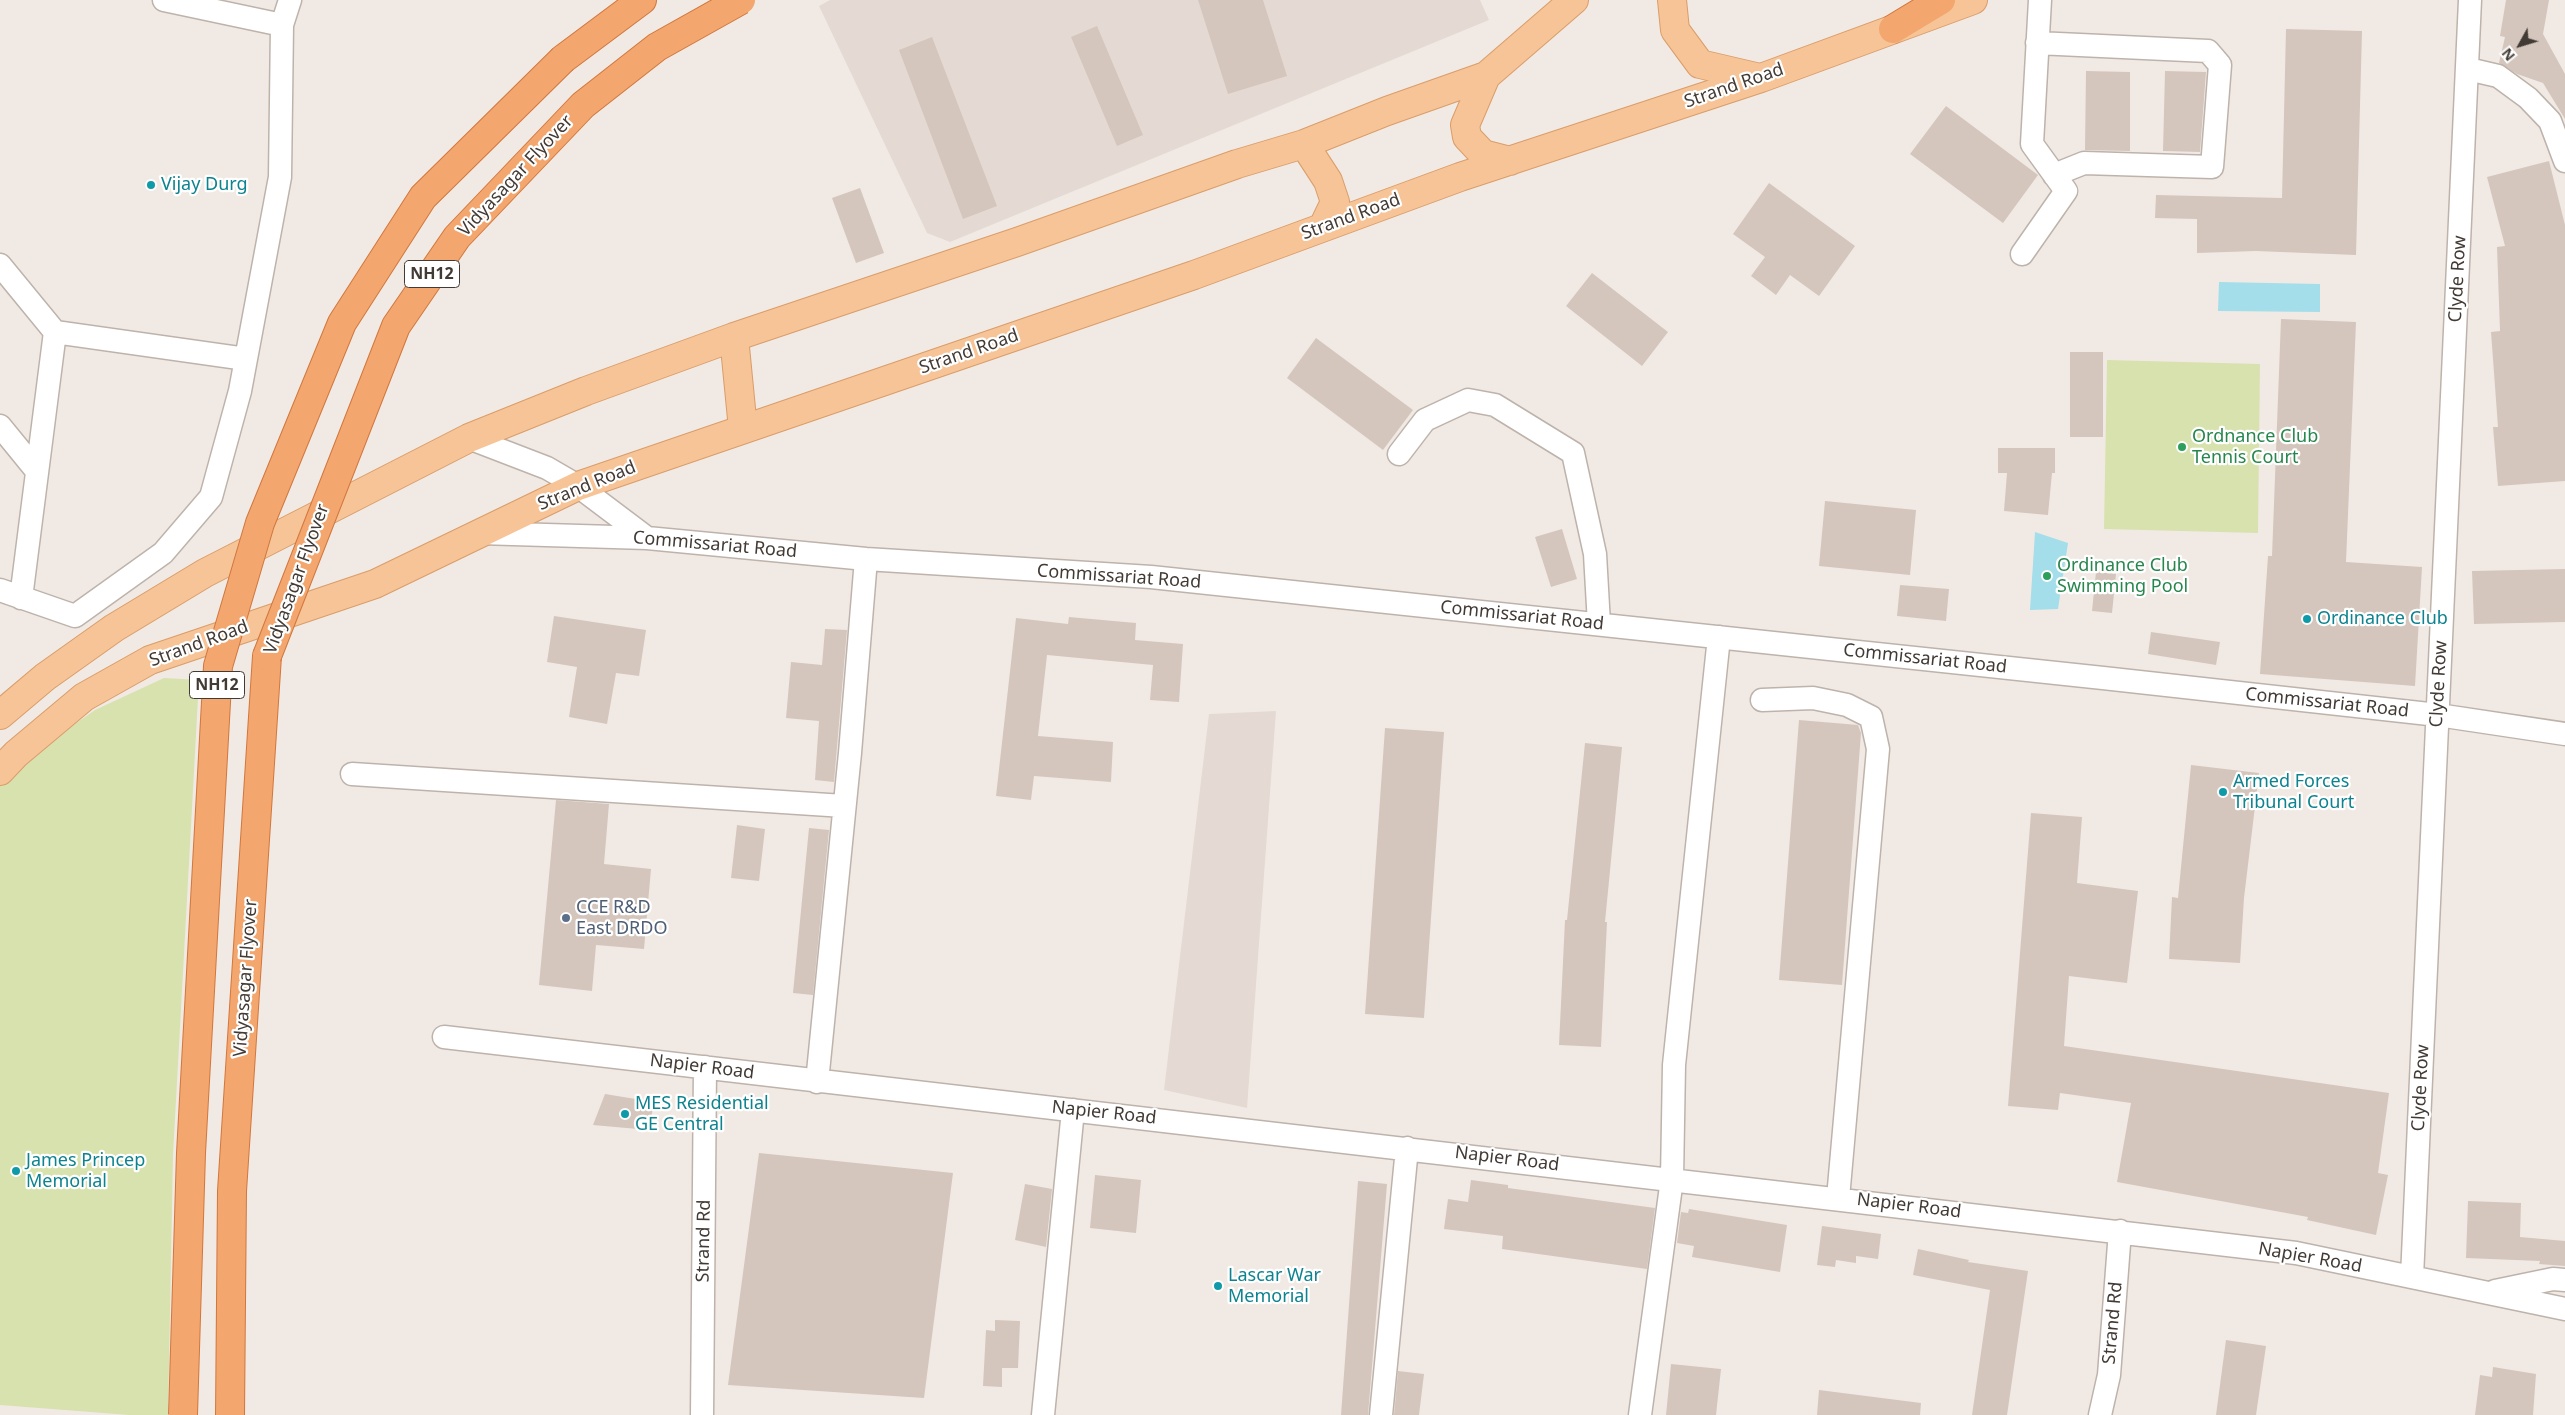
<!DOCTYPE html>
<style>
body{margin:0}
#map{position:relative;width:2565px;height:1415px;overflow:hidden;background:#f1eae4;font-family:"Noto Sans",sans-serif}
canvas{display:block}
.north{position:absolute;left:2495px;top:20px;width:50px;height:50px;-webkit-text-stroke:4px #fff;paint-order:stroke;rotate:231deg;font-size:14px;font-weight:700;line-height:20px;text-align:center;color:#423a35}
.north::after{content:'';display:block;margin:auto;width:18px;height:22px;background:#423a35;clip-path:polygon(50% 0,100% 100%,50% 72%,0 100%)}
</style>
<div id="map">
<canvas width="2565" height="1415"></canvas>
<div class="north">N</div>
</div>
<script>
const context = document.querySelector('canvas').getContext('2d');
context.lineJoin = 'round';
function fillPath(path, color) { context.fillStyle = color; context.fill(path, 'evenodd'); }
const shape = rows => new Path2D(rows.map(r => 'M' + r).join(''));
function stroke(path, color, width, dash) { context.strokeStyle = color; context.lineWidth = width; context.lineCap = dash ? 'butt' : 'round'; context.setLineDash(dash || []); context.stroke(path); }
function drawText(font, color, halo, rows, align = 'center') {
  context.font = font + ' "Noto Sans",sans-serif'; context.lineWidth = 4.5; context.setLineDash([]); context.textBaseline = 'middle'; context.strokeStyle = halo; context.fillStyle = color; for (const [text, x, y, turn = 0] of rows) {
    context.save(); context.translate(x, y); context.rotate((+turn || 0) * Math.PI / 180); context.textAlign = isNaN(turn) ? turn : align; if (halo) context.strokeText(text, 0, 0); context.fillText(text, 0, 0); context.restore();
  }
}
fillPath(shape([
 [830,0,1480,0,1489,20,950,242,927,233,819,6],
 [1276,711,1247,1108,1164,1090,1209,714]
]), '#e4dad3');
fillPath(shape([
 [2107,360,2260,364,2258,533,2104,529],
 [164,678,199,680,173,1155,168,1415,129,1415,0,1405,0,780,6,772,95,710]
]), '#d8e2af');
fillPath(shape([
 [2219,282,2320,284,2320,312,2218,311],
 [2035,532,2068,543,2058,609,2030,610]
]), '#a4deea');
fillPath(shape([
 [1198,0,1263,0,1287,76,1228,94],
 [2506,0,2549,0,2543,34,2565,74,2565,119,2543,83,2517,74,2499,63,2505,37,2500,36],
 [1097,26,1143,135,1117,146,1071,37],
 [2286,29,2362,31,2356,255,2256,251,2197,253,2197,219,2155,218,2156,195,2282,198],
 [932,37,997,206,963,219,899,50],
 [2086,71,2130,72,2130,151,2085,150],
 [2165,71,2206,72,2200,152,2163,151],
 [1946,106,2038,175,2003,223,1910,154],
 [2549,161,2565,225,2565,481,2498,486,2493,427,2498,427,2491,332,2500,331,2497,247,2505,246,2487,177],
 [1769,183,1855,246,1819,296,1790,275,1776,295,1751,276,1765,257,1733,234],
 [860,188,884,253,856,263,832,198],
 [1592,273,1668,332,1642,366,1566,306],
 [2281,319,2356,322,2346,562,2422,567,2415,686,2260,674,2268,556,2272,556],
 [1316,338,1413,410,1383,450,1287,378],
 [2070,352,2103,352,2103,437,2070,437],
 [1998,448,2055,448,2055,473,2052,473,2048,515,2004,511,2007,473,1998,473],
 [1825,501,1916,510,1910,575,1819,566],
 [1562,529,1577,579,1551,587,1535,537],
 [2565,569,2565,622,2474,624,2472,571],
 [2096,572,2116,574,2112,613,2092,611],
 [1900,585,1949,589,1946,621,1897,616],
 [554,616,646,630,639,676,616,673,607,724,569,717,577,667,547,662],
 [1069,617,1136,623,1135,640,1183,644,1179,702,1150,700,1153,665,1047,655,1038,736,1113,742,1111,782,1034,776,1031,800,996,796,1016,618,1068,624],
 [825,629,847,630,834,782,815,780,819,721,786,718,791,662,822,665],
 [2151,632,2220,642,2216,665,2148,654],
 [1799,720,1858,725,1861,733,1842,985,1779,980],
 [1385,728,1444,732,1424,1018,1365,1014],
 [1585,743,1622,747,1605,922,1607,922,1601,1047,1559,1045,1565,920,1567,920],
 [2191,765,2259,773,2244,898,2240,963,2169,959,2172,897,2178,898],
 [556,800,609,804,604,864,651,869,644,949,596,945,592,991,539,985],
 [2031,813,2082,817,2077,883,2138,891,2127,983,2069,976,2064,1046,2389,1093,2378,1173,2388,1175,2376,1235,2307,1220,2308,1217,2117,1182,2131,1103,2060,1093,2058,1110,2008,1106],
 [737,825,765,829,759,881,731,878],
 [809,828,829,830,813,995,793,993],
 [605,1094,654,1102,649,1130,593,1125],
 [759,1153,953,1173,924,1398,728,1385],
 [1095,1175,1141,1180,1136,1233,1090,1228],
 [1471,1180,1508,1185,1508,1188,1655,1208,1647,1269,1502,1249,1503,1236,1444,1229,1448,1199,1468,1202],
 [1358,1181,1387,1184,1368,1415,1341,1415],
 [1025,1184,1052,1189,1046,1247,1015,1240],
 [2468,1201,2521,1203,2520,1237,2565,1241,2565,1266,2539,1264,2540,1261,2466,1258],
 [1689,1209,1787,1225,1780,1272,1692,1257,1694,1246,1677,1243,1681,1212,1688,1213],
 [1822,1226,1881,1234,1878,1259,1856,1256,1856,1263,1836,1260,1835,1267,1817,1265],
 [1918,1249,1969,1260,1968,1262,2028,1271,2007,1415,1972,1415,1990,1290,1913,1275],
 [995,1320,1020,1321,1018,1368,1002,1368,1002,1387,983,1386,986,1330,995,1331],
 [2226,1340,2266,1346,2256,1415,2216,1415],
 [1671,1364,1721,1369,1716,1415,1666,1415],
 [2493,1367,2536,1374,2533,1415,2475,1415,2480,1375,2492,1377],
 [1398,1371,1424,1374,1419,1415,1394,1415],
 [1819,1390,1921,1403,1920,1415,1817,1415]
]), '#d4c6bd');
const minor = shape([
 [164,0,282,25],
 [2037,43,2208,51,2220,65,2212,167,2084,163,2054,175],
 [2468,69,2498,76,2528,98,2550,121,2565,161],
 [2022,254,2066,191,2032,144,2040,0],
 [0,265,55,332,246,359],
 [0,426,36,470],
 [469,438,547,468,578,486,647,538],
 [1399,454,1425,420,1468,400,1495,405,1573,453,1595,554,1599,624],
 [479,533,647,538,866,559,1151,577,2103,678,2438,715,2565,734],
 [0,590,75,616,163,553,211,497,240,391,280,177,282,25,290,0],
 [21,598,55,332],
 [1762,700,1813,698,1847,705,1871,717,1878,749,1838,1198],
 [352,774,844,806],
 [444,1037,2296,1253,2565,1309],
 [817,1082,850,753,866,559],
 [2412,1277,2470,0],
 [2495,1291,2553,1279,2565,1280],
 [702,1415,705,1067],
 [1043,1415,1073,1110],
 [1381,1415,1407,1148],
 [1640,1415,1672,1179,1674,1065,1719,637],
 [2100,1415,2109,1375,2120,1231]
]);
const major = shape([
 [1672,0,1675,30,1700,64,1760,78],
 [1486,76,1465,125,1467,137,1483,154,1510,161],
 [1304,144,1328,181,1335,202,1323,227],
 [734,337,743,429],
 [0,715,45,677,114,628,205,573,469,438,586,391,734,337,1017,242,1237,164,1304,144,1387,111,1486,76,1574,0],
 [0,771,16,754,84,697,150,660,375,584,578,486,1194,275,1460,177,1761,78,1973,0]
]);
const highway = shape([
 [1893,29,1941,0],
 [563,59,642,0],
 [230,1415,232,1191,267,656]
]);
stroke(minor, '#beb3ab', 25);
stroke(major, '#da9d69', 30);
stroke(highway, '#d1773e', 30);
stroke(minor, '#fff', 22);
stroke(major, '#f6c497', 28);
stroke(highway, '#f3a66d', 28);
const highwayBridge = shape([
 [267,656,396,326,457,237,583,105,657,47,741,0],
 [183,1415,191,1153,218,666,260,523,342,323,423,197,563,59]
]);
stroke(highwayBridge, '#d1773e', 30, []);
stroke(highwayBridge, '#f3a66d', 28);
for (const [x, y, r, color] of [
 [151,185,5,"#0f9aa8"],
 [2182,447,5,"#2e9e5b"],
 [2047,576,5,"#2e9e5b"],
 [2307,619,5,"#0f9aa8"],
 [2223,792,5,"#0f9aa8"],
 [566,918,5,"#5c6f8a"],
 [625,1114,5,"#0f9aa8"],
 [16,1171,5,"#0f9aa8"],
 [1218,1286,5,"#0f9aa8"]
]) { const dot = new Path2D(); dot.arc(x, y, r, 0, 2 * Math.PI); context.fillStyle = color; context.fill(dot); stroke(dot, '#fff', 2); }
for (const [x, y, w] of [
 [432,274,55],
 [217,685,55]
]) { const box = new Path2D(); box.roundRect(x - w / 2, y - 13.5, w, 27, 4); context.fillStyle = '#fff'; context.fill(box); stroke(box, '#423a35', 1); }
drawText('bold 16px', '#423a35', null, [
 ["NH12",432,274],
 ["NH12",217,685]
]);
drawText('18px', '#423a35', '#fff', [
 ["Strand Road",1734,86,-19],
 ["Vidyasagar Flyover",516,176,-47],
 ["Strand Road",1351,217,-20],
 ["Clyde Row",2458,279,-87],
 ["Strand Road",969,352,-19],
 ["Strand Road",587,486,-22],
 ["Commissariat Road",715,545,5],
 ["Commissariat Road",1119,577,4],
 ["Vidyasagar Flyover",297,579,-70],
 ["Commissariat Road",1522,616,6],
 ["Strand Road",199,644,-20],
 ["Commissariat Road",1925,659,6],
 ["Clyde Row",2439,684,-87],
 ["Commissariat Road",2327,703,6],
 ["Vidyasagar Flyover",246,978,-86],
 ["Napier Road",702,1067,7],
 ["Clyde Row",2421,1088,-87],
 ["Napier Road",1104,1113,6],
 ["Napier Road",1507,1159,7],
 ["Napier Road",1909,1206,7],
 ["Strand Rd",704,1241,-89],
 ["Napier Road",2310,1258,10],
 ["Strand Rd",2113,1323,-85]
]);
drawText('18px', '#0d838f', '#fff', [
 ["Vijay Durg",161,185],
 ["Ordinance Club",2317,619],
 ["Armed Forces",2233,782],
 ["Tribunal Court",2233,803],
 ["MES Residential",635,1104],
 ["GE Central",635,1125],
 ["James Princep",26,1161],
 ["Memorial",26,1182],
 ["Lascar War",1228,1276],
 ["Memorial",1228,1297]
], 'left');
drawText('18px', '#27864d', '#fff', [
 ["Ordnance Club",2192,437],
 ["Tennis Court",2192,458],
 ["Ordinance Club",2057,566],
 ["Swimming Pool",2057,587]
], 'left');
drawText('18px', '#4e5e75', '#fff', [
 ["CCE R&D",576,908],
 ["East DRDO",576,929]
], 'left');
</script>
